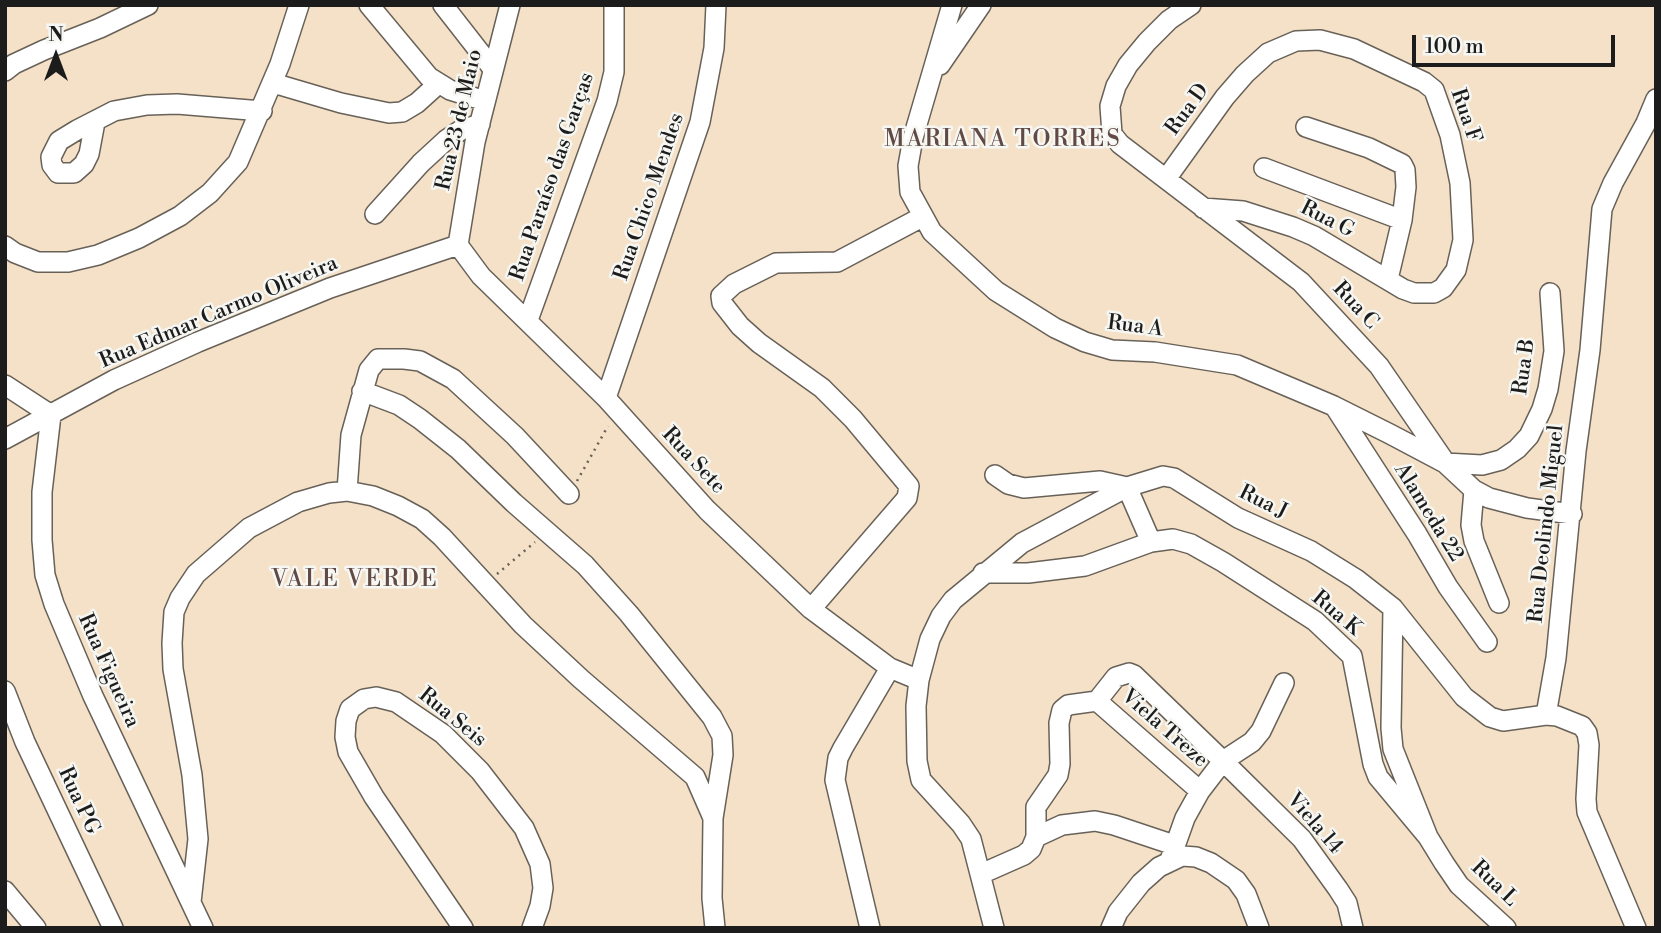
<!DOCTYPE html>
<meta charset="utf-8">
<style>
body{margin:0}
#map{position:relative;width:1661px;height:933px;overflow:hidden;background:#f4e1c8;font-family:"Libre Bodoni",serif}
canvas{display:block}
.frame{position:absolute;inset:0;border:7px solid #1c1c1c;pointer-events:none}
.north{position:absolute;left:21px;top:21px;width:70px;height:70px;-webkit-text-stroke:5px #f6f6f2;paint-order:stroke;rotate:0deg;font-size:19px;font-weight:700;line-height:28px;text-align:center;color:#1c1c1c}
.north::after{content:'';display:block;margin:auto;width:24px;height:32px;background:#1c1c1c;clip-path:polygon(50% 0,100% 100%,50% 72%,0 100%)}
.scale{position:absolute;left:1412px;top:35px;width:203px;height:32px;box-sizing:border-box;border:4px solid #1c1c1c;border-top:0;padding-left:9px;font-size:21px;line-height:24px;white-space:nowrap;color:#1c1c1c;-webkit-text-stroke:5px #f6f6f2;paint-order:stroke}
</style>
<div id="map">
<canvas width="1661" height="933"></canvas>
<div class="frame"></div>
<div class="north">N</div>
<div class="scale">100 m</div>
</div>
<script>
const context = document.querySelector('canvas').getContext('2d');
context.lineJoin = 'round';
const shape = rows => new Path2D(rows.map(r => 'M' + r).join(''));
function stroke(path, color, width, dash) { context.strokeStyle = color; context.lineWidth = width; context.lineCap = dash ? 'butt' : 'round'; context.setLineDash(dash || []); context.stroke(path); }
function drawText(font, color, halo, rows, align = 'center') {
  context.font = font + ' "Libre Bodoni",serif'; context.lineWidth = 5; context.setLineDash([]); context.textBaseline = 'middle'; context.strokeStyle = halo; context.fillStyle = color; for (const [text, x, y, turn = 0] of rows) {
    context.save(); context.translate(x, y); context.rotate((+turn || 0) * Math.PI / 180); context.textAlign = isNaN(turn) ? turn : align; if (halo) context.strokeText(text, 0, 0); context.fillText(text, 0, 0); context.restore();
  }
}
const minor = shape([
 [369,5,429,77,450,90,485,101],
 [443,5,493,69],
 [952,5,913,138,908,166,910,192,932,232,996,291,1055,328,1085,342,1112,350,1155,352,1237,365,1334,406,1390,434,1445,463,1474,490,1489,498,1527,508,1572,514],
 [1191,5,1169,20,1147,42,1128,65,1116,86,1110,106,1112,134,1120,144,1301,282,1379,366,1445,462],
 [940,65,981,5],
 [5,71,14,64,44,50,100,28,148,5],
 [273,83,341,103,389,113,402,112,417,103,438,84],
 [95,122,89,154,84,164,74,173,58,173,52,165,51,157,59,141,77,130,114,111,147,105,177,104,262,111],
 [1306,127,1369,148,1402,164,1405,170,1406,187,1402,220,1388,279],
 [1264,168,1402,220],
 [1166,179,1225,97,1245,74,1268,53,1296,41,1320,40,1354,49,1424,82,1434,90,1450,135,1460,183,1463,240,1456,270,1443,288,1434,293,1414,293,1403,289,1314,236,1293,227,1243,211,1203,208],
 [375,214,421,163,446,140,461,130,480,124],
 [458,245,481,276,606,398,707,510,811,609,890,668,919,680],
 [458,245,475,142,510,5],
 [5,246,15,253,38,262,68,262,98,255,139,238,180,216,210,193,238,162,280,64,299,5],
 [528,320,607,101,614,72,614,5],
 [5,385,51,415],
 [362,391,399,405,420,419,458,449,514,503,585,565,629,614,712,717,722,736,723,755,713,818,712,898,715,928],
 [606,398,700,122,714,48,716,5],
 [1335,407,1417,534,1448,587,1487,642],
 [51,415,42,492,42,540,45,575,54,604,93,696,203,928],
 [5,439,114,380,198,342,330,288,458,245],
 [1445,463,1482,465,1501,460,1517,449,1529,436,1542,409,1548,389,1554,351,1550,293],
 [995,475,1008,484,1024,488,1100,481,1127,487,1151,542],
 [1474,490,1471,525,1474,541,1499,603],
 [347,491,351,435,369,370,378,359,404,359,420,361,453,379,515,436,569,494],
 [983,573,1028,573,1085,566,1151,542,1173,539,1191,544,1223,562,1315,621,1352,656,1373,764,1378,777,1428,837],
 [1393,608,1391,728,1393,749,1428,837,1444,863,1459,885,1506,928],
 [811,609,907,498,909,486,853,419,822,388,759,343,740,326,722,303,721,296,734,284,776,263,837,262,922,217],
 [5,691,25,742,113,928],
 [1097,701,1200,791],
 [1546,715,1556,658,1576,451,1590,350,1602,209,1613,183,1646,123,1656,99],
 [1036,837,1062,825,1095,821,1114,825,1174,845],
 [1170,860,1185,818,1200,791,1223,761,1252,742,1261,731,1284,683],
 [981,874,1024,855,1031,849,1036,837,1036,807,1058,775,1060,764,1059,723,1062,710,1068,705,1097,701,1116,677,1129,673,1134,675,1223,761,1302,839,1338,889,1347,903,1353,928],
 [5,891,36,928],
 [191,902,198,839,192,775,173,669,172,643,174,612,180,598,196,574,249,528,298,502,329,493,347,491,373,496,398,506,422,519,442,537,523,625,581,679,695,777,713,818],
 [463,928,374,797,348,752,345,737,346,721,350,709,364,699,376,697,396,702,443,734,480,771,524,828,540,864,543,888,540,906,532,928],
 [870,928,835,780,838,758,843,748,890,668],
 [994,928,971,839,961,824,921,780,917,761,916,706,919,680,930,639,941,616,953,600,1022,543,1127,487,1163,476,1174,478,1238,518,1311,551,1356,579,1393,608,1464,697,1490,717,1503,721,1546,715,1557,716,1582,726,1587,733,1589,745,1586,799,1587,812,1636,928],
 [1111,928,1118,912,1141,883,1159,867,1182,856,1196,857,1211,863,1236,880,1246,894,1259,928]
]);
stroke(minor, '#686158', 22);
stroke(shape([
 [577,481,608,426],
 [497,574,535,542]
]), '#686158', 2.5, [2, 5]);
stroke(minor, '#fff', 19);
drawText('21px', '#1c1c1c', '#f6f6f2', [
 ["Rua D",1188,110,-54],
 ["Rua F",1465,116,71],
 ["Rua 23 de Maio",460,120,-77],
 ["Rua Paraíso das Garças",553,177,-71],
 ["Rua Chico Mendes",650,197,-71],
 ["Rua G",1327,220,27],
 ["Rua C",1355,306,47],
 ["Rua Edmar Carmo Oliveira",219,313,-23],
 ["Rua A",1135,327,7],
 ["Rua B",1525,367,-82],
 ["Rua Sete",693,461,47],
 ["Rua J",1263,503,26],
 ["Alameda 22",1428,513,58],
 ["Rua Deolindo Miguel",1547,524,-84],
 ["Rua K",1336,614,40],
 ["Rua Figueira",108,671,66],
 ["Rua Seis",452,718,39],
 ["Viela Treze",1164,729,41],
 ["Rua PG",78,801,65],
 ["Viela 14",1314,824,49],
 ["Rua L",1494,884,44]
]);
context.letterSpacing = '2px';
drawText('23px', '#614944', '#f6f6f2', [
 ["MARIANA TORRES",1003,140],
 ["VALE VERDE",355,580]
]);
context.letterSpacing = '0px';
</script>
